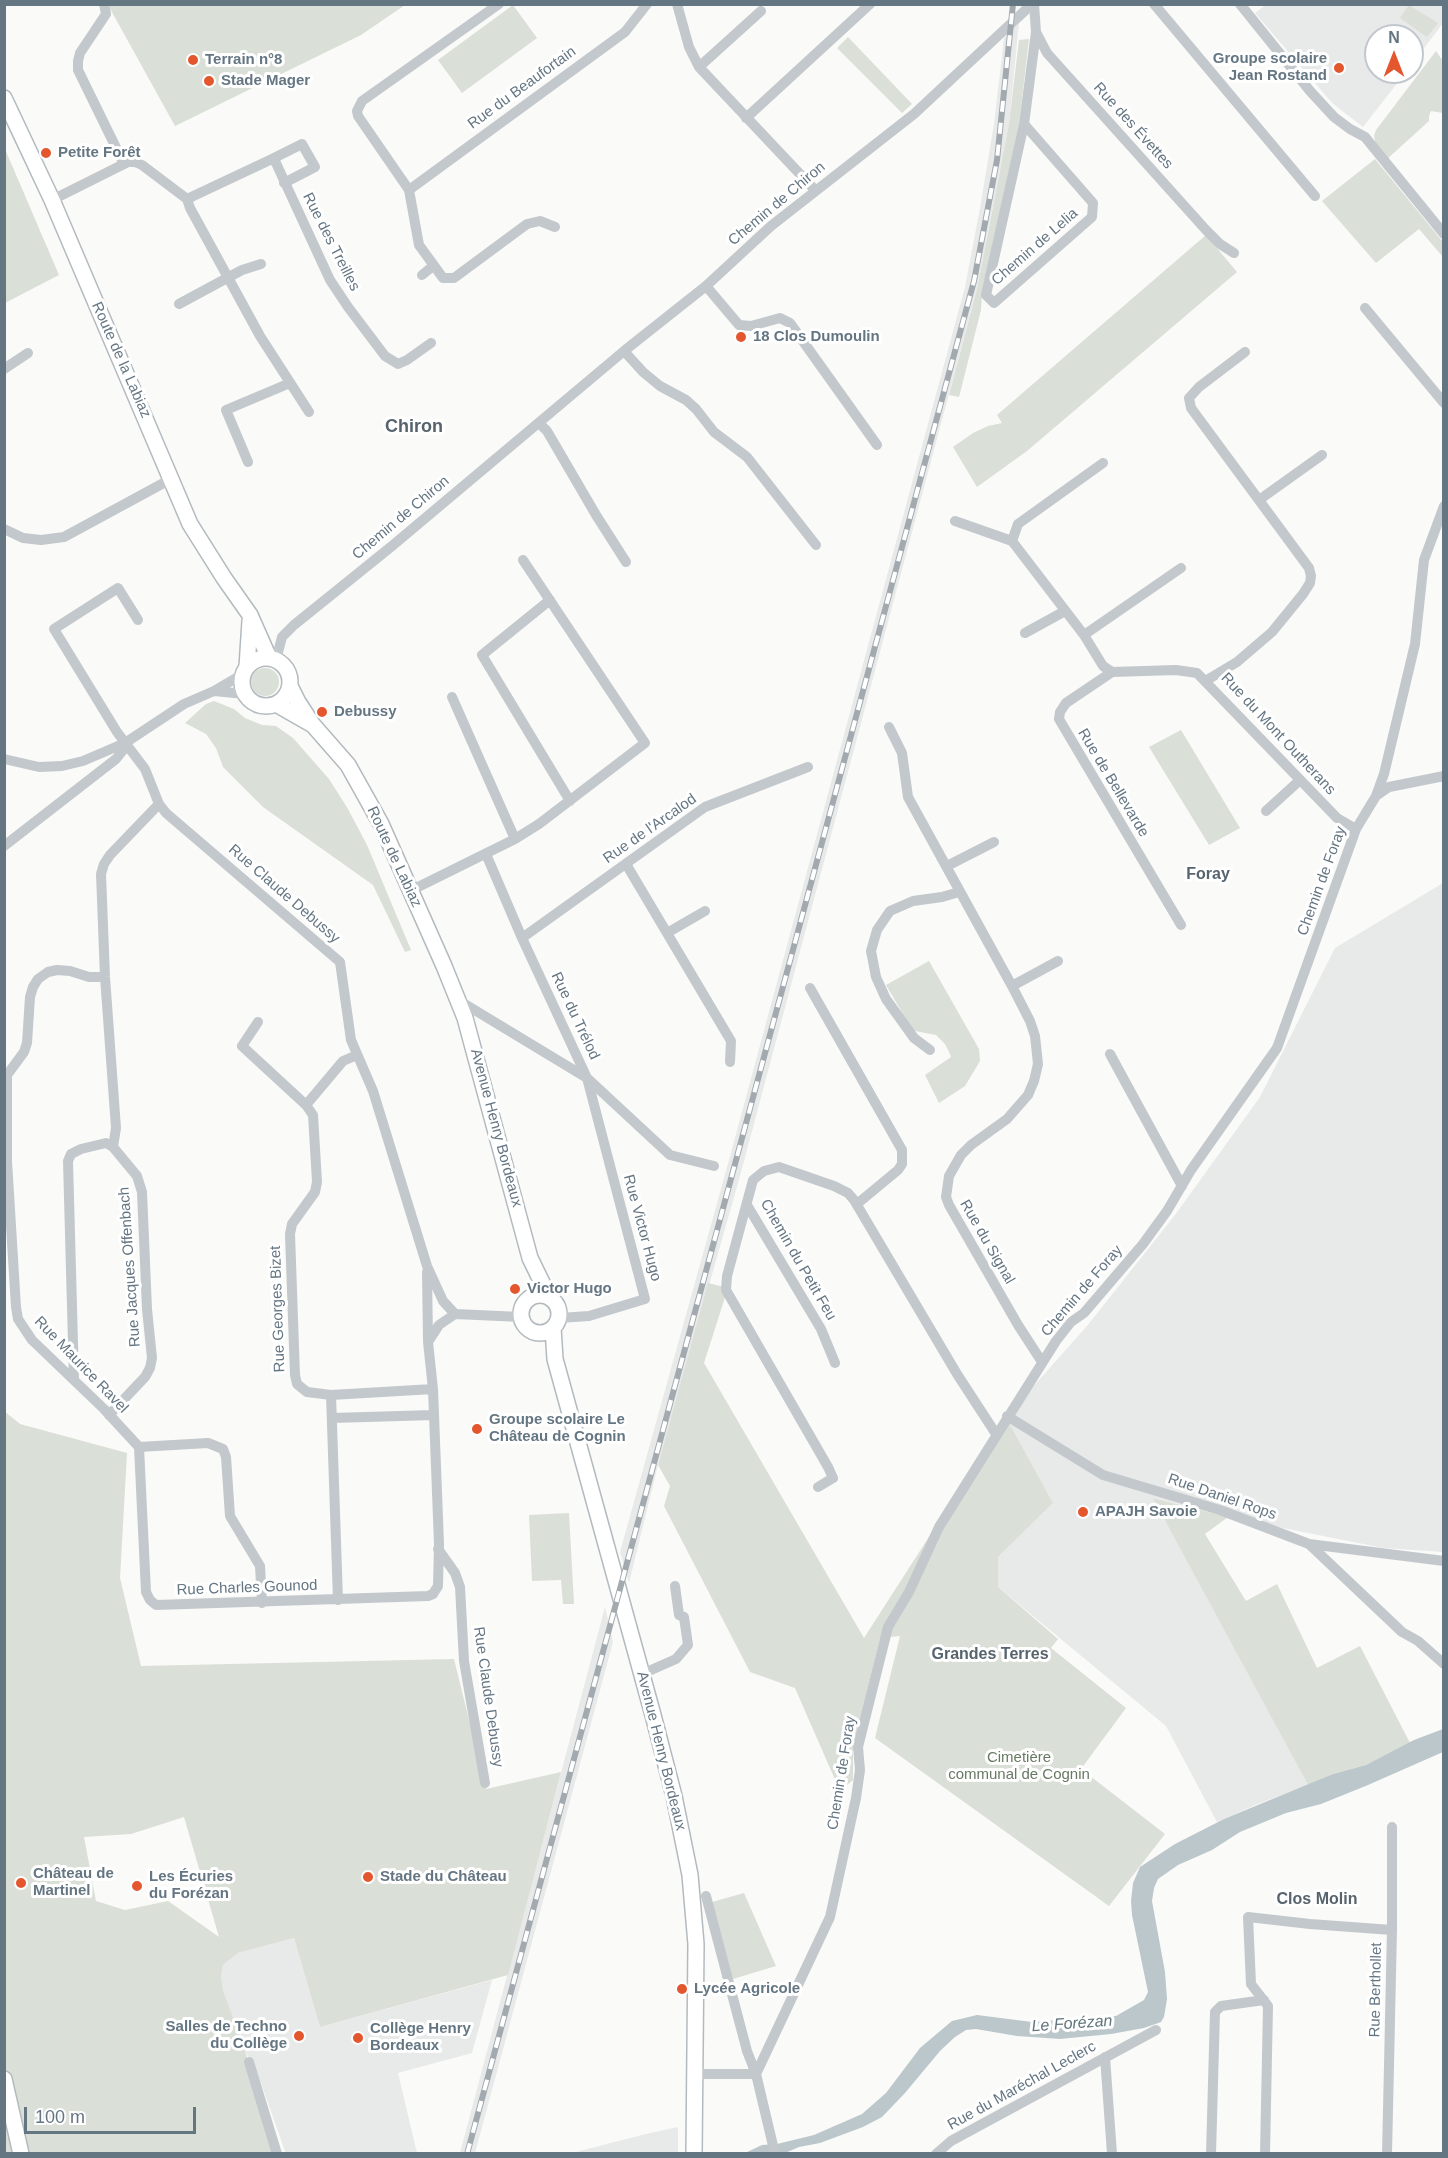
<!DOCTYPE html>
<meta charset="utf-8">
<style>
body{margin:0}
#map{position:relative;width:1448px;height:2158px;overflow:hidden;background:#fafaf8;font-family:Helvetica,sans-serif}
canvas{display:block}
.frame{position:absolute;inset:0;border:6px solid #657683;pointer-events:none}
.north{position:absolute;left:1364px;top:24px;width:60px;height:60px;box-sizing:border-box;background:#fff;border:2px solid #c1c8cd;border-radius:50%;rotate:0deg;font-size:16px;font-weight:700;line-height:24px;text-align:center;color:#657683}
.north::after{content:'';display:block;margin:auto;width:21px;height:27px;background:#e4572e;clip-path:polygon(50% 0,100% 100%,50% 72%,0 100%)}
.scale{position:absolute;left:24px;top:2107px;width:172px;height:27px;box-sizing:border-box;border:3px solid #657683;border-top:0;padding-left:8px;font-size:18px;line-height:21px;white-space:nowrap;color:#657683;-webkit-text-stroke:4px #fff;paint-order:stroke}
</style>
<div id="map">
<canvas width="1448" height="2158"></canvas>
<div class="frame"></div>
<div class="north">N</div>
<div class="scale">100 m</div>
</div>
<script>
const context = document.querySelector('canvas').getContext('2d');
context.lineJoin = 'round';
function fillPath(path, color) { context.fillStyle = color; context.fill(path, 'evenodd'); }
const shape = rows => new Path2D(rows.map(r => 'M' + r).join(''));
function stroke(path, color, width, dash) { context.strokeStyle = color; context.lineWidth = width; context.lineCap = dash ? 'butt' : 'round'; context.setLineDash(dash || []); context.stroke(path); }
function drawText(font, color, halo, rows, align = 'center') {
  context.font = font + ' Helvetica,sans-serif'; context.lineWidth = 6; context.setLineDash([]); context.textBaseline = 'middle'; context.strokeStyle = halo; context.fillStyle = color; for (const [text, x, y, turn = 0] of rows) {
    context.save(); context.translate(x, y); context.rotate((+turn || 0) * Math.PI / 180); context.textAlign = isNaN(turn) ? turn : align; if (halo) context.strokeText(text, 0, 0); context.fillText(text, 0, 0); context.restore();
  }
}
fillPath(shape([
 [1267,4,1443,5,1443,23,1412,64,1412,36,1376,36,1376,72,1406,72,1363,127,1332,103,1255,13],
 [1019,23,1009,123,977,289,740,1176,658,1465,629,1583,620,1552,726,1171,965,287,980,208,994,124,1004,38],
 [1443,883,1443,1552,1383,1548,1228,1517,1154,1498,1308,1785,1260,1803,1217,1822,1166,1726,998,1587,998,1557,1053,1503,1006,1417,1087,1326,1175,1215,1260,1097,1335,948],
 [605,1607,613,1642,475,2153,460,2153],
 [294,1938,320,2027,492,1980,472,2053,398,2073,417,2153,286,2154,261,2083,245,2050,223,1990,221,1977,223,1965,238,1953],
 [678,2127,678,2153,572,2153,646,2134]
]), '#e8e9e9');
fillPath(shape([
 [108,5,405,5,361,35,175,126],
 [513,5,537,38,462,93,438,60],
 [1409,5,1438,23,1427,37,1400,18],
 [848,37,912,104,902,113,837,48],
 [1029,39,1019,124,982,294,981,310,959,397,949,395,977,289,993,207,1009,123,1019,40],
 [1436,51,1443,61,1443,113,1431,111,1429,116,1429,121,1386,160,1376,146,1374,136,1376,130],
 [5,149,59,275,5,303,4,303],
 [1375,159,1443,242,1443,257,1419,229,1376,263,1322,201],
 [1206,235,1237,272,1027,451,977,487,953,447,973,433,988,426,1002,423,997,415],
 '251 682a14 14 0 1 1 28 0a14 14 0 1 1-28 0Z',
 [214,701,234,709,245,718,262,725,276,726,293,738,329,779,348,809,367,845,411,950,405,952,373,885,263,807,223,767,216,748,206,734,185,723,206,704],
 [1181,730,1240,828,1209,845,1149,747],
 [929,961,979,1049,980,1061,965,1086,939,1103,925,1075,951,1057,950,1054,945,1044,936,1035,915,1031,910,1026,886,985],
 [708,1283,728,1288,704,1363,864,1638,1006,1417,1053,1503,998,1557,998,1587,1058,1639,1051,1648,1126,1708,1081,1769,1165,1834,1109,1906,875,1738,900,1636,880,1638,853,1749,853,1780,840,1791,795,1688,750,1672,664,1506,670,1486,658,1465],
 [4,1411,20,1424,127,1453,120,1578,141,1666,454,1659,486,1789,561,1772,508,1975,320,2027,294,1938,238,1953,223,1965,221,1977,223,1990,245,2050,274,2153,5,2153],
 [184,1817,219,1937,168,1901,125,1910,96,1901,84,1837,131,1834],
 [1153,1498,1228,1517,1205,1534,1246,1601,1277,1584,1317,1668,1360,1646,1410,1743,1366,1765,1333,1774,1308,1785],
 [569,1513,574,1604,563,1604,561,1580,532,1581,529,1515],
 [744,1893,776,1966,733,1979,712,1902]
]), '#dadfd7');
fillPath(shape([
 [1443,1729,1443,1752,1368,1785,1321,1804,1286,1813,1240,1832,1212,1850,1178,1865,1158,1879,1154,1888,1152,1901,1165,1972,1167,1999,1164,2017,1161,2022,1144,2028,1111,2034,1060,2039,1017,2036,976,2029,966,2030,955,2037,940,2051,905,2093,882,2117,863,2127,820,2143,799,2147,785,2153,743,2154,762,2145,777,2144,814,2135,862,2114,886,2093,920,2048,952,2021,977,2015,1032,2022,1116,2016,1144,2000,1148,1992,1132,1915,1131,1901,1133,1883,1140,1867,1175,1844,1224,1819,1333,1774,1366,1765,1414,1740]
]), '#bbc7cb');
const secondary = shape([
 [4,98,52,200,190,524,224,578,250,615,269,658],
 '242 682a24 24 0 1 1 48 0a24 24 0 1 1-48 0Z',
 [247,667,250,621],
 [290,686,298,702,313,725,348,765,381,824,444,966,465,1018,530,1258,549,1297],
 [276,704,311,724],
 '521 1314a19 19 0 1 1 38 0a19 19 0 1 1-38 0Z',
 [553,1328,555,1359,653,1715,674,1796,690,1875,696,1944,694,2154],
 [4,2079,21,2154]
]);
stroke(secondary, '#b3babf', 18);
stroke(shape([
 [104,4,106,14,80,53,78,61,78,70,124,164],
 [499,4,362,101,357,111,358,116,409,190,419,245,443,278,454,278,527,224,540,221,555,227],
 [677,4,689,47,699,67,815,190],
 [1034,4,1036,32,1047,53,1206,230,1220,244,1234,253],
 [1154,4,1315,196],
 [1240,4,1310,91,1334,117,1350,129,1365,137,1444,234],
 [699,67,761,11],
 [746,118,870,4],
 [1024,124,986,295,994,303,1092,217,1093,203,1024,124,1036,32],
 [272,159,302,144,315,167,284,183],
 [409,190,625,32,647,4],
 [187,199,190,208,260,336,309,412],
 [52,200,128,162,135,162,142,165,187,199,272,159,276,163,330,280,348,307,385,356,398,364,407,360,431,343],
 [422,275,433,266],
 [706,286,739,325,751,326,780,318,790,323,877,445],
 [179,304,242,270,261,264],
 [1365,308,1444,403],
 [624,351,643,372,660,386,686,400,696,409,714,432,747,457,816,545],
 [4,369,28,353],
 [539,423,547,431,596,515,626,562],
 [248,462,226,410,290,383],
 [1259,500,1322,455],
 [955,521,1012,541,1084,635,1103,666,1112,672,1176,670,1197,673,1337,818,1356,829],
 [4,529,23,538,41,540,64,537,171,479],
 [1012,541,1018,524,1103,463],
 [550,600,482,655,570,801],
 [138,620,118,588,54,629,117,732,145,769,159,804,166,813,340,962,351,1040,373,1091,427,1266,443,1301,455,1314,521,1317],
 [1025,633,1065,611],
 [1084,635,1181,568],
 [276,660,282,637,294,625,392,546,624,351,706,286,771,226,914,114,1032,4],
 [1112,672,1066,703,1060,712,1059,719,1181,925],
 [1207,680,1237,662,1272,632,1303,594,1310,583,1311,576,1309,568,1191,408,1189,398,1199,387,1245,352],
 [214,691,245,694],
 [452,697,515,839],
 [889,727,902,753,908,797,1012,986,1030,1021,1035,1036,1038,1064,1034,1081,1028,1095,1007,1119,971,1145,961,1155,949,1176,946,1197,949,1205,1018,1325,1042,1362],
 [4,759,39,767,62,766,83,761,125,743,184,704,214,691,243,674],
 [1376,796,1389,787,1444,776],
 [1266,811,1300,780],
 [4,846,116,759,124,749,125,743],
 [486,854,522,938,587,1078,670,1155,714,1166],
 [626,864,731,1041,730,1062],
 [947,866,994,842],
 [410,891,515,839,539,824,645,743,523,560],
 [667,933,705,911],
 [522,938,705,807,808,767],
 [105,977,89,977,70,971,57,970,48,972,38,979,33,987,30,997,27,1043,24,1052,7,1075,7,1161,16,1307,18,1319,32,1340,104,1409,139,1447],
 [1012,986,1058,961],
 [810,988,902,1150,902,1164,898,1170,857,1204],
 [458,1000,587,1078,645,1299,589,1316,559,1318],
 [258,1022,242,1046,306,1105,313,1115,317,1182,315,1192,292,1224,290,1234,295,1375,297,1384,307,1392,331,1395,433,1389],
 [930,1050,914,1038,886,999,876,977,871,951,877,930,890,911,913,901,942,897,959,892],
 [1110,1054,1182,1186],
 [306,1105,343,1061,357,1055],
 [113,1147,116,1128,105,977,101,874,104,864,110,855,159,804],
 [747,1205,821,1329,835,1363],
 [427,1272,428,1340],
 [74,1380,68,1161,71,1154,81,1149,106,1143,113,1147],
 [331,1395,338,1600],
 [109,1415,145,1377,150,1368,152,1358,147,1309,142,1192,137,1176,113,1147],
 [1007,1416,1103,1475,1220,1510,1309,1544,1444,1561],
 [332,1418,434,1415],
 [139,1447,146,1592,150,1600,156,1605,428,1596,433,1594,438,1586,439,1544,433,1389,428,1342,439,1325,455,1314],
 [139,1447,208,1443,223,1449,226,1457,230,1516,260,1566,262,1603],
 [818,1487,833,1478,828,1467,726,1290,727,1276,753,1180,764,1171,779,1167,834,1186,848,1193,854,1200,957,1374,996,1434],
 [1309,1544,1402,1632,1418,1641,1444,1664],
 [438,1549,455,1573,460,1587,464,1661,485,1783],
 [642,1674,676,1659,688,1645,684,1617,679,1615,675,1586],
 [706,1896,747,2051,756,2074,775,2154],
 [1105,2057,1112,2154],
 [249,2062,277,2154],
 [695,2074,756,2074,830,1917,856,1798,860,1770,858,1747,888,1627,909,1592,939,1527,1056,1341,1071,1322,1084,1313,1143,1244,1167,1211,1191,1170,1277,1048,1356,829,1376,796,1384,774,1415,644,1424,560,1444,506],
 [936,2154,951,2141,1156,2030],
 [1211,2154,1215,2012,1221,2006,1264,2000],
 [1265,2154,1268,2006,1251,1984,1248,1917,1310,1924,1392,1930],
 [1387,2154,1392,1930,1392,1827]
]), '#c3c8cc', 10);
stroke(secondary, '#fff', 15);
const rail = shape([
 [467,2154,974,281,997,160,1013,4]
]);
stroke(rail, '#a2aab0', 6);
stroke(rail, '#fff', 4, [11]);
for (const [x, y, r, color] of [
 [193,60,6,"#e4572e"],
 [1339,68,6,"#e4572e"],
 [209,81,6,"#e4572e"],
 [46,153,6,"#e4572e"],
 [741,337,6,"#e4572e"],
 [322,712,6,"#e4572e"],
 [515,1289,6,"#e4572e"],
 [477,1429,6,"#e4572e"],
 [1083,1512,6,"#e4572e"],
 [368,1877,6,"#e4572e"],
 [21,1883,6,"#e4572e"],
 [137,1886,6,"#e4572e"],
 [682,1989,6,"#e4572e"],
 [299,2036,6,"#e4572e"],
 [358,2038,6,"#e4572e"]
]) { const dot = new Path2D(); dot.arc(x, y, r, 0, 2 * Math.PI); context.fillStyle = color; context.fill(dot); stroke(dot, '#fff', 2); }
drawText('bold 15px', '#657683', '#fff', [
 ["Groupe scolaire",1327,59,"right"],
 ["Jean Rostand",1327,76,"right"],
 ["Terrain n°8",205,60],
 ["Stade Mager",221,81],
 ["Petite Forêt",58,153],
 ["18 Clos Dumoulin",753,337],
 ["Debussy",334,712],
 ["Victor Hugo",527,1289],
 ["Groupe scolaire Le",489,1420],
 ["Château de Cognin",489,1437],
 ["APAJH Savoie",1095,1512],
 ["Château de",33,1874],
 ["Martinel",33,1891],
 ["Les Écuries",149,1877],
 ["du Forézan",149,1894],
 ["Stade du Château",380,1877],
 ["Lycée Agricole",694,1989],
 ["Salles de Techno",287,2027,"right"],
 ["du Collège",287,2044,"right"],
 ["Collège Henry",370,2029],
 ["Bordeaux",370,2046]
], 'left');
drawText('15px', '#657683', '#fff', [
 ["Rue du Beaufortain",522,88,-36],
 ["Rue des Évettes",1133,126,48],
 ["Chemin de Chiron",777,204,-40],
 ["Rue des Treilles",331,242,63],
 ["Chemin de Lelia",1035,247,-41],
 ["Route de la Labiaz",121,360,66],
 ["Chemin de Chiron",401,518,-40],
 ["Rue du Mont Outherans",1278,734,47],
 ["Rue de Bellevarde",1113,783,59],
 ["Rue de l'Arcalod",650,829,-35],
 ["Route de Labiaz",394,857,65],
 ["Chemin de Foray",1322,881,-70],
 ["Rue Claude Debussy",284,894,41],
 ["Rue du Trélod",575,1016,65],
 ["Avenue Henry Bordeaux",496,1128,75],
 ["Rue Victor Hugo",642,1228,75],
 ["Rue du Signal",987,1242,60],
 ["Chemin du Petit Feu",798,1260,60],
 ["Rue Jacques Offenbach",130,1267,-94],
 ["Chemin de Foray",1082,1291,-49],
 ["Rue Georges Bizet",278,1309,-92],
 ["Rue Maurice Ravel",81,1365,46],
 ["Rue Daniel Rops",1222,1497,19],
 ["Rue Charles Gounod",247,1588,-2],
 ["Rue Claude Debussy",488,1697,82],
 ["Avenue Henry Bordeaux",661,1751,76],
 ["Chemin de Foray",842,1773,-81],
 ["Rue Berthollet",1376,1990,-89],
 ["Rue du Maréchal Leclerc",1022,2086,-29]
]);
drawText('15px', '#687a64', '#fff', [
 ["Cimetière",1019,1758],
 ["communal de Cognin",1019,1775]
]);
drawText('bold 16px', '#57646e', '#fff', [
 ["Foray",1208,875],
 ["Grandes Terres",990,1655],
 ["Clos Molin",1317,1900]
]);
drawText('italic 16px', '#60757c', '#fff', [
 ["Le Forézan",1072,2024,-4]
]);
drawText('bold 18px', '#57646e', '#fff', [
 ["Chiron",414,427]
]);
</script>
